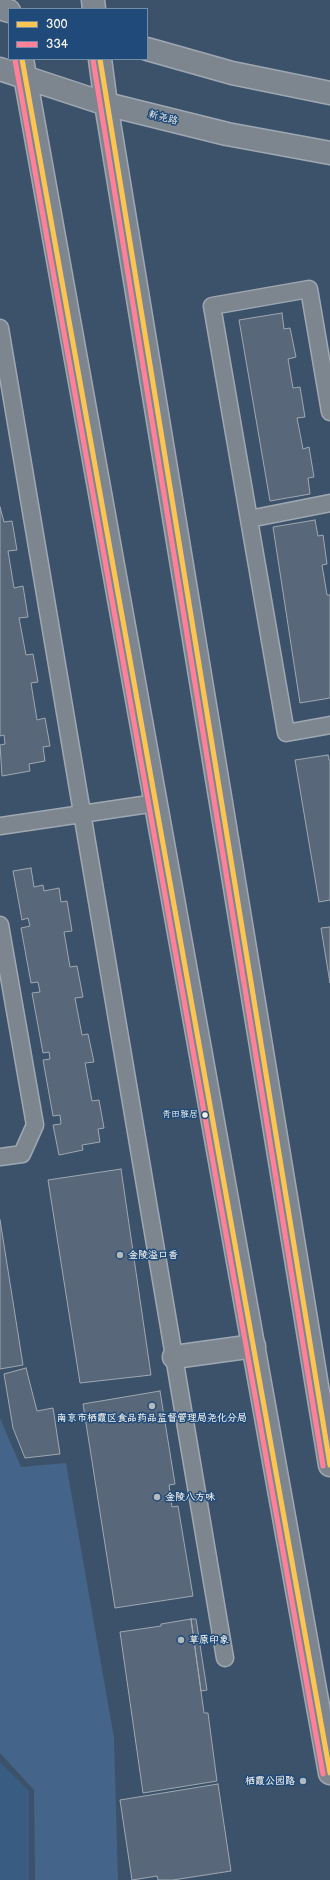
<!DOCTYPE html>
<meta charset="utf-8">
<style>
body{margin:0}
#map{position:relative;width:330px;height:1880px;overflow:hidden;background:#3c526a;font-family:"Balsamiq Sans",sans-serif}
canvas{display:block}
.legend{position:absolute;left:8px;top:8px;width:140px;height:52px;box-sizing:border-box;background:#1f4a7a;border:1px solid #748da6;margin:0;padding:5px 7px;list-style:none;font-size:12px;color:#f4f1e8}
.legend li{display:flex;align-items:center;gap:8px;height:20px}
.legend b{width:20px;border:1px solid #748da6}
</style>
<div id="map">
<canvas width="330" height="1880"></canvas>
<ul class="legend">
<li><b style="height:5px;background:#fcc553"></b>300</li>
<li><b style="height:5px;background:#ff8098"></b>334</li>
</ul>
</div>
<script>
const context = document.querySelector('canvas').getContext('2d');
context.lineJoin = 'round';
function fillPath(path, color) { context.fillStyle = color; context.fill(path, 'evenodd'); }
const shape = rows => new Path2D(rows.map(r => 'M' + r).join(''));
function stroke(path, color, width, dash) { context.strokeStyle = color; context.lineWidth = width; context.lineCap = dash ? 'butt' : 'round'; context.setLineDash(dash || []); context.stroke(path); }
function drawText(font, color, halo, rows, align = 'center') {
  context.font = font + ' "Balsamiq Sans","LXGW WenKai TC",sans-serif'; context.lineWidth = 3; context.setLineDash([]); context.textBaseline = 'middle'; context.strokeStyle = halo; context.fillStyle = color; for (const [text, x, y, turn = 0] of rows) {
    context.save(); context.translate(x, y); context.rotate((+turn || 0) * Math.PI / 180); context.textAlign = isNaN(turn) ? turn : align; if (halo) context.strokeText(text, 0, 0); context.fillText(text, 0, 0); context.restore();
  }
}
fillPath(shape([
 [0,1762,29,1791,29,1880,0,1880]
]), '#385c82');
fillPath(shape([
 [0,1418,21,1467,66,1463,114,1738,118,1880,35,1880,34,1790,0,1753]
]), '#446589');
const building = shape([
 [282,313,284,329,290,328,296,357,288,359,293,388,300,387,305,417,297,418,303,449,309,447,314,477,308,478,310,494,270,501,239,320,282,313],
 [0,507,4,522,12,521,17,550,8,551,14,588,23,586,28,617,19,618,26,655,33,654,38,682,31,683,37,720,45,718,50,746,43,747,45,761,29,764,30,771,2,776,0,745,5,744,4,735,0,736,0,507],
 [315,520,318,536,323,535,327,564,322,565,327,595,330,595,330,698,300,703,273,527,315,520],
 [328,755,329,760,330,760,330,900,319,902,295,760,328,755],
 [31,868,34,887,43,885,44,891,59,888,61,902,67,901,72,931,64,932,70,967,77,966,83,997,75,998,82,1035,88,1034,94,1062,85,1063,92,1101,99,1100,104,1128,98,1129,100,1142,82,1145,83,1150,59,1155,53,1125,61,1124,60,1115,53,1116,43,1060,50,1059,49,1052,43,1053,32,993,40,992,38,982,31,983,21,928,30,926,28,918,22,920,13,871,31,868],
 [330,927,330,983,321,928,330,927],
 [121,1169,151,1375,80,1383,48,1180,121,1169],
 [0,1220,23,1365,0,1369,0,1220],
 [26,1368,37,1411,53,1408,60,1454,25,1458,13,1428,4,1374,26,1368],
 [160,1391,175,1484,169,1485,172,1507,178,1506,193,1596,115,1608,83,1404,160,1391],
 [191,1619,196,1619,207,1690,201,1691,191,1619],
 [191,1619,204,1713,208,1713,217,1781,143,1793,120,1632,161,1626,161,1624,191,1619],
 [218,1784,231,1871,173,1880,158,1880,157,1876,132,1880,120,1800,218,1784]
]);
fillPath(building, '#586779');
stroke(building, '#9fa8b2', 1);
const lane = shape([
 [0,328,225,1658],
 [330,412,309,289,212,306,286,733,330,725],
 [249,519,330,503],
 [0,826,156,803],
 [0,925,35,1125,22,1154,0,1157]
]);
const street = shape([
 [174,1357,254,1346]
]);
const secondary = shape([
 [93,0,94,9],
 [0,8,9,11],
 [147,49,232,73,330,93],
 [22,59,330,1773],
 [100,59,106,104,330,1465],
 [0,69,106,104,227,134,330,153]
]);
stroke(lane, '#9fa8b2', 19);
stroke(street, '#9fa8b2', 25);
stroke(secondary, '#9fa8b2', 25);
stroke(lane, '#7d868e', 16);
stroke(street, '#7d868e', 22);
stroke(secondary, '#7d868e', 22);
stroke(shape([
 [22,59,330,1773],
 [100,59,330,1465]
]), '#fcc553', 5);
stroke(shape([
 [15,60,323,1774],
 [93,60,323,1466]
]), '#ff8098', 5);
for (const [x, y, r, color] of [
 [205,1115,3.5,"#f4f1e8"],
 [120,1255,4,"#b4b9bc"],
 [152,1406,4,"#b4b9bc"],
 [157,1497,4,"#b4b9bc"],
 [181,1640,4,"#b4b9bc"],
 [303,1781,4,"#b4b9bc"]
]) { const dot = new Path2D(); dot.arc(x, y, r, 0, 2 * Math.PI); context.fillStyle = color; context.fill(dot); stroke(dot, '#1f4a7a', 1.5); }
drawText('9px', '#f4f1e8', '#1f4a7a', [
 ["青田雅居",198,1115]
], 'right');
drawText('10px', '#f4f1e8', '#1f4a7a', [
 ["新尧路",163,118,14]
]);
drawText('bold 10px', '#f4f1e8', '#1f4a7a', [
 ["金陵溢口香",128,1255],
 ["南京市栖霞区食品药品监督管理局尧化分局",152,1418,"center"],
 ["金陵八方味",165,1497],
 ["草原印象",189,1640],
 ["栖霞公园路",295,1781,"right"]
], 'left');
</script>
